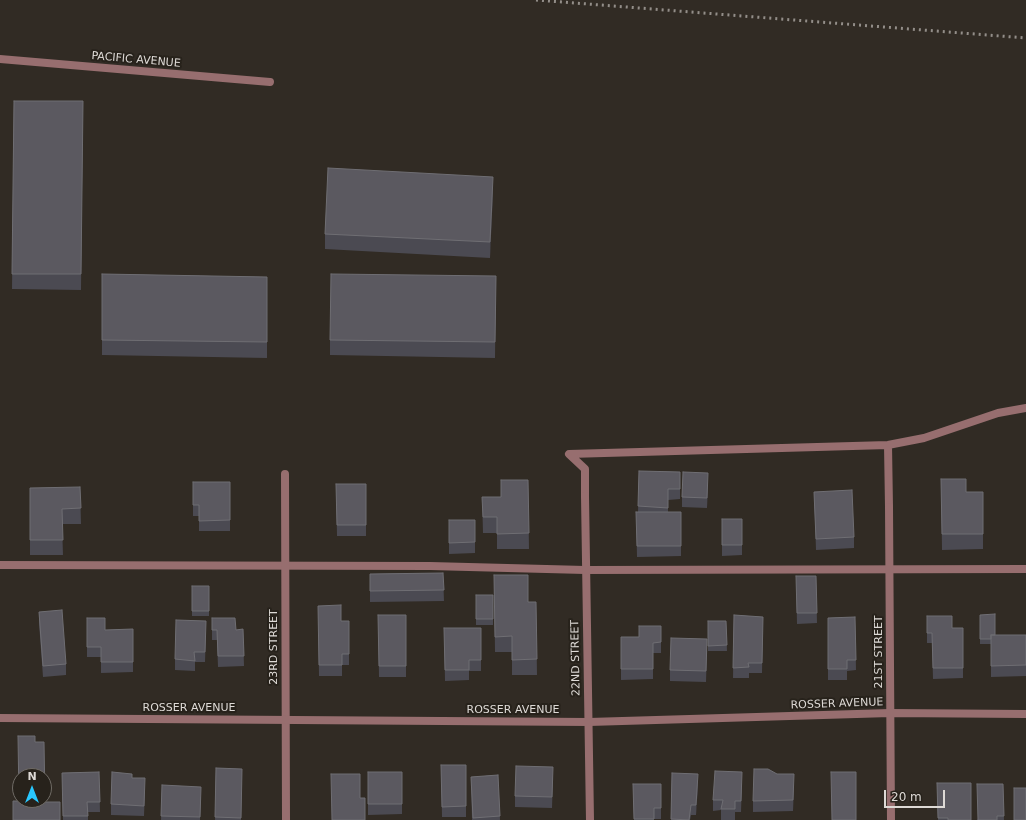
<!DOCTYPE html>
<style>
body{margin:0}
#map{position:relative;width:1026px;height:820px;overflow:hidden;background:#312b24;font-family:"DejaVu Sans",sans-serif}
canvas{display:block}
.north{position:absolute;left:12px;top:768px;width:40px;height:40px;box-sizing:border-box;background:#27221b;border:1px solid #706c66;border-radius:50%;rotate:0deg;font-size:11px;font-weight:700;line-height:16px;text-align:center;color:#dedad6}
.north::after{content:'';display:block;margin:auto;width:14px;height:18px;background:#29c8ff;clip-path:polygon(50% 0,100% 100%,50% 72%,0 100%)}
.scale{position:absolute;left:884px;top:790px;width:61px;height:18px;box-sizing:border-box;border:2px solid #dedad6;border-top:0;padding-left:5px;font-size:12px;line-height:14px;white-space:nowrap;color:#dedad6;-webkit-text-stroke:3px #27221b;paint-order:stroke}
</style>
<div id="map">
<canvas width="1026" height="820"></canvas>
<div class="north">N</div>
<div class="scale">20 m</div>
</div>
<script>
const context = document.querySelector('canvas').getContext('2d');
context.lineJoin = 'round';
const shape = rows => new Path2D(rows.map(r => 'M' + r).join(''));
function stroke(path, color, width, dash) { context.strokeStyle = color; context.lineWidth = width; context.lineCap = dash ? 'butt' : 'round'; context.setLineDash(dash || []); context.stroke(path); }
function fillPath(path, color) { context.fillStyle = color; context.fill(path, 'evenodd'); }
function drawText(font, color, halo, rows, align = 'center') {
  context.font = font + ' "DejaVu Sans",sans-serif'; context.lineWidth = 4; context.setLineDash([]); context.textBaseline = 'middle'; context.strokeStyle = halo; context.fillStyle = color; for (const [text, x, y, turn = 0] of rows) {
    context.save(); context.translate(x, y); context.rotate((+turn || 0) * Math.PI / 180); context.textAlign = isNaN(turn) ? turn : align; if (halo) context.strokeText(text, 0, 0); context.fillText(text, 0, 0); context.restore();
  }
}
stroke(shape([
 [888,445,889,507],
 [585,496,585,469,569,454,888,445,924,438,998,413,1026,408],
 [0,565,430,566,585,570,1026,569]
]), '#976e6f', 8);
stroke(shape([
 [0,59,270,82],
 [285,474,286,820],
 [585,496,590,820],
 [889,507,891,820]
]), '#976e6f', 8);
stroke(shape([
 [0,718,589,722,890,713,1026,714]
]), '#976e6f', 8);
stroke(shape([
 [536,0,1026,38]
]), '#938e89', 3, [2, 4]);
fillPath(shape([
 [14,101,83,101,81,290,12,289],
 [493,192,490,258,325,249,325,234],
 [102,274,267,277,267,358,102,355],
 [496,276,495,358,330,355,330,340],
 [639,471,680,472,680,499,668,500,668,512,681,512,681,556,637,557,636,512,638,512],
 [941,479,966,492,983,492,983,549,942,550],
 [528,480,529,549,497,549,497,533,483,533,482,497,501,497],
 [193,482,230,482,230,531,199,531,199,516,193,516],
 [336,484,366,484,366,536,337,536],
 [708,484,707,508,682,507,682,497],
 [80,487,81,524,62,524,63,555,30,555,30,503],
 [814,492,854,537,854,548,816,550],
 [722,519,742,519,742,555,722,556],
 [449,520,475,520,475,553,449,554],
 [443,573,444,601,370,602,370,574],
 [494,575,528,602,536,602,537,675,512,675,512,652,495,652],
 [796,576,816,576,817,623,797,624],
 [192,586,209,586,209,616,192,616],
 [476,595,493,595,493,625,476,625],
 [318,606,341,621,349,621,349,665,342,665,342,676,319,676],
 [39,612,66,664,66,675,43,677,39,623],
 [378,615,406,615,406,677,379,677],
 [734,615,763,617,762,673,749,673,749,678,733,678],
 [980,615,995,635,1026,635,1026,676,991,677,991,644,980,644],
 [927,616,952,628,963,628,963,678,933,679,932,643,927,643],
 [855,617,856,670,847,671,847,680,828,680,828,618],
 [87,618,105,630,133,629,133,672,101,673,101,657,87,657],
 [212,618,236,630,243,629,244,666,218,667,217,640,212,640],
 [708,621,726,621,727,651,708,651],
 [661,626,661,653,653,653,653,679,621,680,621,637,639,637],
 [444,628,481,628,481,671,469,671,469,680,445,681],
 [206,632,205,662,195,662,195,671,175,670,175,659],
 [707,650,706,682,670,681,670,670],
 [441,765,466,765,466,817,442,817],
 [216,768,242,769,241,820,215,820],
 [99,772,100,812,88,812,88,820,63,820,62,773],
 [368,772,402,772,402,814,368,815],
 [672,773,698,785,696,815,691,815,690,820,671,820],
 [498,775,500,820,472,820,471,777],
 [553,777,552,808,515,807,515,796],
 [132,778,145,789,144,816,111,815,111,804],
 [742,783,741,812,735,812,735,820,721,820,721,810,713,811,713,800],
 [937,783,971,820,938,820],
 [633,784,661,784,661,819,654,819,654,820,634,820],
 [1003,784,1004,820,977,820],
 [162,785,201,797,200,820,161,820],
 [794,785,793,811,753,812,753,801]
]), '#4b4a52');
fillPath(shape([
 [493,177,493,192,490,258,490,242],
 [708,473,708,484,707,508,707,498],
 [698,774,698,785,696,815,696,805],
 [794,774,794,785,793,811,793,800]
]), '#3a373a');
const building = shape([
 [14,101,83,101,81,274,12,274,14,101],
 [328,168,493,177,490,242,325,234,328,168],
 [102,274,267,277,267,342,102,340,102,274],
 [331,274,496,276,495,342,330,340,331,274],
 [639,471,680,472,680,489,668,489,668,508,638,506,639,471],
 [683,472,708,473,707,498,682,497,683,472],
 [941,479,966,479,966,492,983,492,983,534,942,534,941,479],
 [501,480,528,480,529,533,497,534,497,517,483,517,482,497,501,497,501,480],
 [193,482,230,482,230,520,199,521,199,505,193,505,193,482],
 [336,484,366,484,366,525,337,525,336,484],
 [80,487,81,508,62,509,63,540,30,540,30,488,80,487],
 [852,490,854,537,816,539,814,492,852,490],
 [636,512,681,512,681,546,637,546,636,512],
 [722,519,742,519,742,545,722,545,722,519],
 [449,520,475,520,475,542,449,543,449,520],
 [443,573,444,590,370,591,370,574,443,573],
 [494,575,528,575,528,602,536,602,537,659,512,660,512,636,495,637,494,575],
 [796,576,816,576,817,613,797,613,796,576],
 [192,586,209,586,209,611,192,611,192,586],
 [476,595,493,595,493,619,476,619,476,595],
 [341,605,341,621,349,621,349,654,342,654,342,665,319,665,318,606,341,605],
 [62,610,66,664,43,666,39,612,62,610],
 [995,614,995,635,991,635,991,639,980,639,980,615,995,614],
 [378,615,406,615,406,666,379,666,378,615],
 [734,615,763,617,762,663,748,663,749,667,733,668,734,615],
 [927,616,952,616,952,628,963,628,963,668,933,668,932,633,927,633,927,616],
 [855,617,856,660,847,660,847,669,828,669,828,618,855,617],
 [87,618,105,618,105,630,133,629,133,662,101,662,101,647,87,647,87,618],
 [212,618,235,618,236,630,243,629,244,656,218,656,217,630,212,630,212,618],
 [176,620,206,621,205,652,194,652,195,661,175,659,176,620],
 [708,621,726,621,727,645,708,646,708,621],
 [639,626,661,626,661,642,653,643,653,669,621,669,621,637,639,637,639,626],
 [444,628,481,628,481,660,469,660,469,670,445,670,444,628],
 [991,635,1026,635,1026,665,991,666,991,635],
 [671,638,707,639,706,671,670,670,671,638],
 [18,736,35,736,35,742,44,742,45,802,60,802,60,820,13,820,13,801,19,801,18,736],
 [20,776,44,776,44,800,20,800,20,776],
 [441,765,466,765,466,806,442,807,441,765],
 [516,766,553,767,552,797,515,796,516,766],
 [216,768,242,769,241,818,215,817,216,768],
 [754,769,768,769,777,774,794,774,793,800,753,801,754,769],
 [715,771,742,772,741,801,735,801,735,809,721,809,723,800,713,800,715,771],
 [99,772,100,802,87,802,88,816,63,816,62,773,99,772],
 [112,772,132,774,132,778,145,778,144,806,111,804,112,772],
 [368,772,402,772,402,804,368,804,368,772],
 [831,772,856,772,856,820,832,820,831,772],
 [672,773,698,774,696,805,691,805,689,820,671,819,672,773],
 [331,774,360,774,360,798,365,798,365,820,332,820,331,774],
 [498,775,500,816,473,818,471,777,498,775],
 [937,783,971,783,971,820,948,820,948,818,938,818,937,783],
 [633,784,661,784,661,808,654,808,654,819,634,819,633,784],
 [977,784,1003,784,1004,816,997,816,997,820,978,820,977,784],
 [162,785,201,787,200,817,161,816,162,785],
 [1014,788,1026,788,1026,820,1014,820,1014,788]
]);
fillPath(building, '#5b5960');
stroke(building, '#6f6e73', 1);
drawText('11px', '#dedad6', '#27221b', [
 ["PACIFIC AVENUE",136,60,5],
 ["23RD STREET",274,647,-90],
 ["21ST STREET",879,652,-90],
 ["22ND STREET",576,658,-91],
 ["ROSSER AVENUE",837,704,-2],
 ["ROSSER AVENUE",189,708],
 ["ROSSER AVENUE",513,710]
]);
</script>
